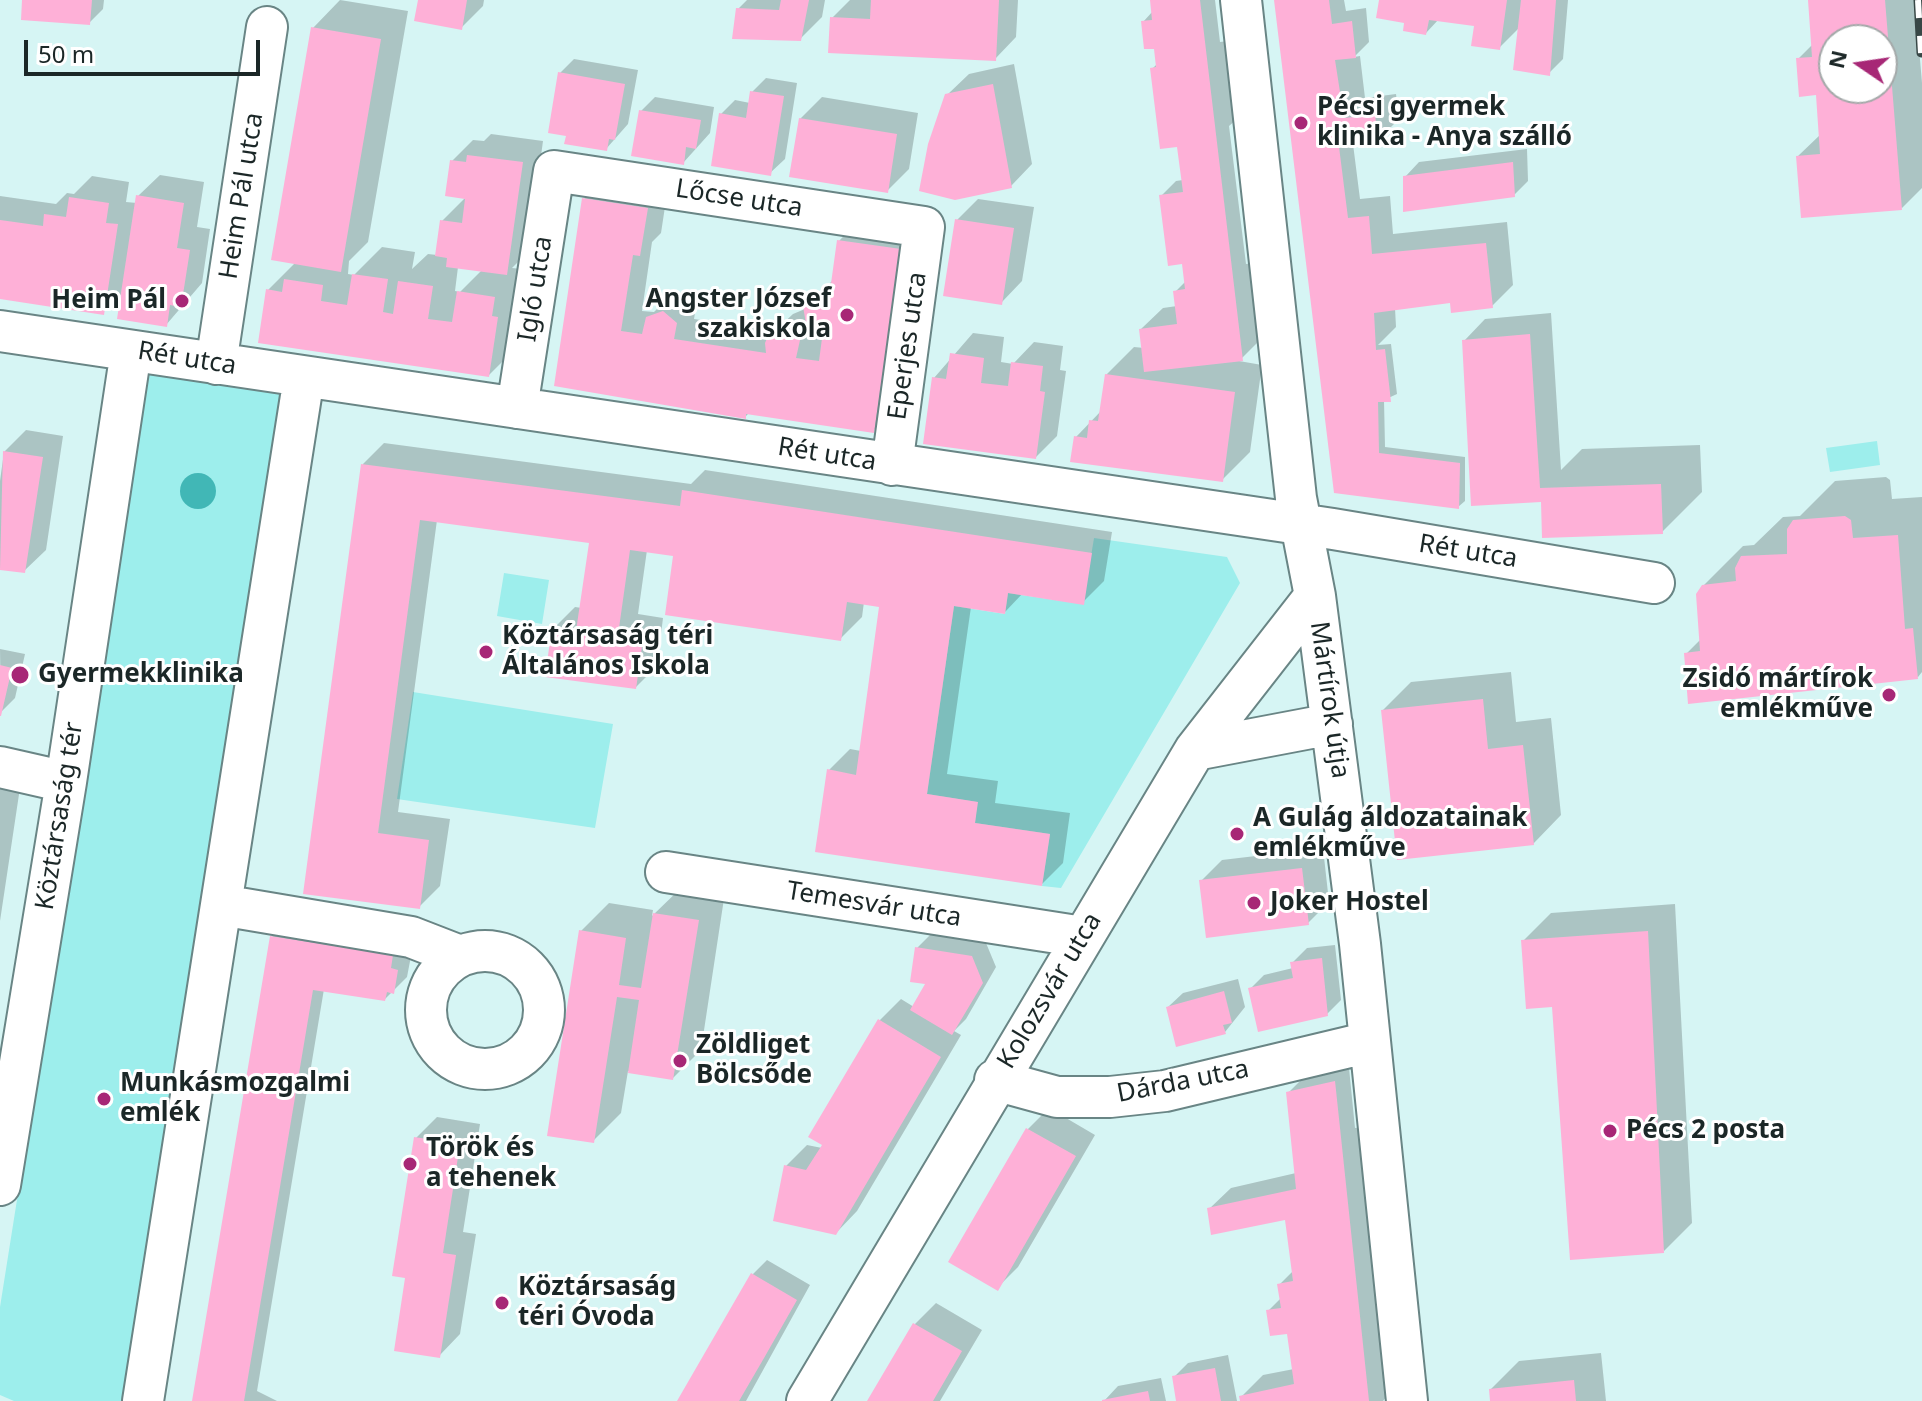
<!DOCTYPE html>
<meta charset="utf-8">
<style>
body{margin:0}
#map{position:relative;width:1922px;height:1401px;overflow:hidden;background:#d6f5f4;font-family:"Noto Sans",sans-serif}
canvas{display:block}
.north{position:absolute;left:1818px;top:24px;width:80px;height:80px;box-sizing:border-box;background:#fff;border:2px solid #a4a9a9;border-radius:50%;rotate:283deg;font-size:22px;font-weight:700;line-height:32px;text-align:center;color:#1b2727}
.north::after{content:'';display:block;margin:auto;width:28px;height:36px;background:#a72776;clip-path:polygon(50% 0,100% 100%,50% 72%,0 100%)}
.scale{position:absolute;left:24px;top:40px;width:236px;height:36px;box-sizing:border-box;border:4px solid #1b2727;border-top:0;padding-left:10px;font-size:24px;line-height:28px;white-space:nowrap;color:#1b2727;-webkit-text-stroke:6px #fff;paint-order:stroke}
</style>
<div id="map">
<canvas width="1922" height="1401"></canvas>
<div class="north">N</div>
<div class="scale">50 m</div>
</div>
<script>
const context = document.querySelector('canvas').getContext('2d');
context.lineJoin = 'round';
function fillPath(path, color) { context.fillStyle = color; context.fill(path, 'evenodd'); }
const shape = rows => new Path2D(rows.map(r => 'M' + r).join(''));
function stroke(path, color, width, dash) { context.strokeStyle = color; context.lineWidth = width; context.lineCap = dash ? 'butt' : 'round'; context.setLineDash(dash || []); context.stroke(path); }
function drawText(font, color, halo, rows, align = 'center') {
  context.font = font + ' "Noto Sans",sans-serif'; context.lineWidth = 6; context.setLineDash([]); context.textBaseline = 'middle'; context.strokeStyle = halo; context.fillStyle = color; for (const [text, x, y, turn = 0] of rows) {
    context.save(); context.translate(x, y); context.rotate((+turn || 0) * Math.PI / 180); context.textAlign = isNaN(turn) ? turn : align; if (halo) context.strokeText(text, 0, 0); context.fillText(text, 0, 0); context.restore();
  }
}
fillPath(shape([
 [148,373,281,390,126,1401,14,1401,0,1395,0,1307],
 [1877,441,1880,465,1830,472,1826,448],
 [1094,538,1227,557,1240,583,1061,888,1042,886,1050,834,975,823,977,802,927,794,954,606,1005,614,1008,593,1083,604],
 [504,573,549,580,542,624,497,616],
 [413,692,613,724,595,828,397,799]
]), '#9deeec');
fillPath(shape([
 '180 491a18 18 0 1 1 36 0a18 18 0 1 1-36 0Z'
]), '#41b7b6');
fillPath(shape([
 [24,0,104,0,103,9,89,23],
 [340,0,408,11,368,242,349,261,348,274,354,275,382,247,415,252,412,269,428,254,437,255,442,221,466,197,452,161,473,140,484,141,491,134,543,141,528,252,512,268,522,269,517,347,489,375,268,290,296,262,313,28],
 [458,267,482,270,460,292,455,291],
 [420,0,484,0,483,6,462,27],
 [747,0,825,0,822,17,800,39,738,9],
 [850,0,1018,0,1016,37,995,59,832,18],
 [1152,0,1215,0,1220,42,1228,41,1237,119,1229,126,1246,264,1254,263,1263,337,1239,361,1262,365,1250,452,1222,480,1076,437,1102,410,1106,375,1134,347,1144,348,1141,329,1163,308,1177,306,1176,291,1186,281,1184,262,1162,195,1176,181,1183,180,1180,148,1152,69,1158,63,1156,46,1143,22,1153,11],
 [1276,0,1344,0,1346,11,1366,8,1369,42,1354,57,1360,56,1365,98,1396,94,1399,119,1378,140,1353,144,1360,199,1390,196,1393,234,1507,222,1513,285,1492,306,1452,301,1395,308,1396,327,1378,345,1391,344,1397,394,1384,400,1385,447,1465,457,1465,501,1458,507,1336,491],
 [1381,0,1568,0,1563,59,1549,73,1520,27,1499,48,1476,24,1439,19,1426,33],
 [1810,0,1915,0,1922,83,1922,188,1902,208,1798,156,1821,134,1818,93,1798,59,1813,44],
 [1834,40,1882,40,1882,88,1834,88],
 [574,59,638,70,628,124,606,149,560,73],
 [1014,64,1032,164,1011,186,947,95,969,74],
 [766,78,797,83,785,159,770,173,721,114,735,100,750,103,752,92],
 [655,97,714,107,710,133,683,163,641,111],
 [822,97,918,113,909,169,887,191,800,119],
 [1527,149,1528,181,1514,195,1405,177,1419,162],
 [160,175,204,182,197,227,210,229,202,283,166,325,123,293,103,312,0,297,0,196,56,204,67,193,74,194,92,176,129,182,126,202,137,203,138,196],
 [606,178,668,187,661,233,652,242,642,311,654,312,670,296,685,291,697,301,694,319,775,331,793,314,805,309,833,280,839,241,860,219,922,228,894,409,873,431,750,412,745,417,556,384,584,199],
 [819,327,825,330,824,338,817,337],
 [978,199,1034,207,1022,281,1001,303,957,220],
 [1551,313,1561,470,1582,449,1700,445,1702,492,1662,532,1543,500,1464,341,1485,319],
 [973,333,1004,337,1001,362,1013,364,1034,342,1063,346,1060,370,1066,371,1057,436,1036,457,934,378],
 [26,430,63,436,46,550,24,571,0,568,0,481,4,452],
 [384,443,691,484,705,470,1112,532,1104,581,1083,602,1023,593,1005,612,971,607,947,774,998,781,995,803,1070,813,1063,863,1042,884,829,770,850,749,861,751,882,605,864,602,862,617,841,638,675,554,647,550,638,614,663,618,657,666,636,687,554,628,575,607,582,608,591,541,437,520,398,812,450,819,440,886,419,907,305,892,363,464],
 [1886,477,1890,480,1892,499,1922,497,1922,672,1918,677,1686,654,1701,639,1703,586,1743,546,1754,545,1783,517,1800,516,1835,481],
 [0,649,25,654,15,698,1,712],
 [1511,672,1516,722,1551,718,1561,815,1533,844,1383,710,1411,682],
 [0,778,21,781,0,921],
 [1323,848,1329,902,1308,923,1201,881,1222,860],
 [683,886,725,892,701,1050,673,1078,628,1071,621,1113,593,1141,581,931,609,903,653,910,652,916],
 [1675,904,1692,1223,1664,1251,1523,941,1551,913],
 [286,922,411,956,407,977,385,999,324,989,257,1391,277,1401,194,1401,272,937],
 [931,934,986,943,996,967,966,1019,954,1031,961,1035,857,1211,836,1233,786,1166,807,1145,822,1148,880,1020,901,999,914,1007,928,983,917,948],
 [1335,945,1341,1000,1327,1014,1250,989,1264,975,1293,968,1293,962,1307,948],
 [1238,979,1245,1007,1225,1032,1168,1007,1183,993],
 [1349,1068,1355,1128,1363,1127,1392,1390,1383,1401,1242,1401,1242,1396,1263,1375,1294,1369,1288,1331,1268,1311,1281,1298,1279,1285,1294,1270,1287,1218,1209,1209,1231,1188,1296,1173,1288,1093,1302,1079],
 [1049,1108,1095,1135,1018,1267,997,1288,1028,1129],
 [437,1117,480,1124,463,1232,476,1234,460,1334,439,1356,407,1276,416,1138],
 [767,1260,810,1285,746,1401,679,1401,753,1274],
 [936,1303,982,1330,940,1401,870,1401,915,1324],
 [1601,1353,1606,1401,1492,1401,1491,1389,1519,1361],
 [1228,1355,1237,1401,1178,1401,1174,1377,1188,1363],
 [1161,1378,1166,1401,1104,1401,1118,1386]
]), '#0003');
fillPath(shape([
 [22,0,92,0,90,25,21,20],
 [418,0,467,0,462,30,414,21],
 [781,0,809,0,801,41,732,39,736,8,779,10],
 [871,0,999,0,996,61,828,53,830,17,870,19],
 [1150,0,1200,0,1243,361,1144,372,1139,329,1177,324,1173,291,1185,289,1182,264,1168,266,1159,195,1183,192,1177,147,1160,149,1150,68,1156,67,1154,49,1144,49,1141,21,1152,20],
 [1274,0,1329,0,1332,24,1352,21,1356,58,1335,60,1344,118,1375,115,1379,142,1339,147,1348,218,1369,216,1372,254,1486,243,1493,308,1451,313,1450,303,1374,313,1376,350,1385,349,1391,402,1378,402,1379,453,1460,463,1459,509,1334,493],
 [1379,0,1507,0,1500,50,1471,46,1474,26,1429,20,1426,35,1403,31,1404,23,1376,18],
 [1521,0,1556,0,1550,76,1513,70],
 [1808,0,1885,0,1902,210,1801,218,1796,156,1820,154,1816,95,1799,97,1796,58,1812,57],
 [1834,40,1882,40,1882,88,1834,88],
 [311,27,381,39,341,272,271,260],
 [558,72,625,84,615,140,609,139,607,151,564,144,566,136,548,133],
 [993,84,1012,188,955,200,919,191,928,144,945,94],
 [750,91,784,96,771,176,711,166,719,113,746,118],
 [639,110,701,120,696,149,686,147,684,165,631,156],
 [799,118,897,134,888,193,789,177],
 [467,155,523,162,507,275,446,267,447,258,435,256,440,220,462,223,465,199,445,196,450,160,466,162],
 [1513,162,1515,197,1403,212,1403,176],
 [136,195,184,203,177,248,190,250,181,307,170,305,167,327,117,319],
 [69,197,109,203,106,223,118,224,104,315,0,299,0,220,43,226,44,214,66,217],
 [582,198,648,208,640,256,633,255,621,331,642,334,646,317,663,311,677,323,674,339,766,353,765,343,769,334,786,328,800,340,796,358,819,361,823,331,806,324,803,306,817,295,829,298,837,240,901,249,874,433,746,414,746,419,554,386],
 [955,219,1014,228,1002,305,943,296],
 [352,274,388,279,383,312,393,314,398,281,433,286,428,319,452,322,457,291,495,297,492,316,498,317,489,377,258,343,266,289,282,292,284,279,323,285,321,301,347,305],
 [1530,334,1540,488,1661,484,1663,534,1542,538,1541,502,1471,506,1462,340],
 [950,353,984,358,981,383,1008,386,1011,362,1043,366,1040,391,1045,392,1036,459,923,444,932,377,946,379],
 [1105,374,1235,392,1223,482,1070,462,1074,436,1087,438,1089,420,1098,421],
 [3,451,43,457,25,573,0,570],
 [361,464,680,506,682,490,1092,553,1084,605,1008,593,1005,614,954,606,927,794,978,802,975,823,1050,834,1042,886,815,852,827,769,856,775,879,607,847,602,841,641,665,615,673,556,630,550,618,635,643,639,636,689,545,677,552,627,576,631,589,543,420,520,378,833,429,840,420,909,303,894],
 [1845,516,1851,520,1853,538,1898,535,1905,629,1913,628,1918,679,1688,704,1684,653,1700,651,1696,594,1702,585,1736,581,1735,568,1741,556,1787,554,1787,529,1793,520],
 [0,665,12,668,1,716,0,716],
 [1483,699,1488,749,1523,745,1534,845,1397,860,1381,710],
 [1302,868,1309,925,1206,938,1199,880],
 [653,913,699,920,673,1080,628,1073,639,1000,617,997,594,1143,547,1136,579,930,626,938,619,985,641,988],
 [1648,931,1664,1253,1570,1260,1552,1007,1526,1009,1521,940],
 [270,936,393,955,391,968,398,970,394,994,387,992,385,1001,313,990,244,1401,192,1401],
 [915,947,972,956,983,983,952,1035,910,1010,925,984,910,982],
 [1322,958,1328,1016,1258,1032,1248,988,1293,978,1290,962],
 [1224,991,1232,1023,1223,1025,1226,1034,1176,1047,1166,1007],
 [878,1019,941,1057,836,1235,773,1221,784,1165,806,1170,822,1145,808,1137],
 [1335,1081,1369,1401,1240,1401,1239,1396,1294,1384,1287,1334,1270,1336,1266,1310,1281,1308,1277,1284,1293,1281,1285,1220,1211,1235,1207,1208,1296,1189,1286,1092],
 [1026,1128,1076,1156,998,1291,948,1262],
 [414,1137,460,1144,443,1253,456,1255,440,1358,394,1351,405,1278,392,1276],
 [751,1273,797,1300,764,1358,739,1401,677,1401],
 [913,1323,962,1351,933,1401,867,1401],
 [1215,1368,1221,1401,1176,1401,1172,1376],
 [1574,1380,1576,1401,1490,1401,1489,1389],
 [1148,1391,1150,1401,1102,1401,1102,1400]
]), '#feb0d7');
const minor = shape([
 [1241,0,1296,498,1315,596,1360,944,1407,1401],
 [0,331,1333,529,1654,583],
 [216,364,267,27],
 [517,408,554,171,924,227,892,465],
 [1195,750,1332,724],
 [0,767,66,782],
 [666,872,1083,937],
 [221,905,411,937,460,956],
 '426 1010a59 59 0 1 1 118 0a59 59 0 1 1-118 0Z',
 [995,1080,1057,1097,1110,1097,1165,1091,1370,1042],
 [0,1185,66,782,131,351],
 [143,1401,304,377],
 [807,1401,1195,750,1315,596]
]);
stroke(minor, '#698585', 44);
stroke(minor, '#fff', 40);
const rail = shape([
 [1918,0,1921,53]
]);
stroke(rail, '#384746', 9);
stroke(rail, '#fff', 6, [18]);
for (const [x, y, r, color] of [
 [1301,123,8,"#a72776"],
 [182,301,8,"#a72776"],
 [847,315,8,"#a72776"],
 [486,652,8,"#a72776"],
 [20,675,10,"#a72776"],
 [1889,695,8,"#a72776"],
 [1237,834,8,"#a72776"],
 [1254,903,8,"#a72776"],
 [680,1061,8,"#a72776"],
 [104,1099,8,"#a72776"],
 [1610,1131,8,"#a72776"],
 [410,1164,8,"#a72776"],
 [502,1303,8,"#a72776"]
]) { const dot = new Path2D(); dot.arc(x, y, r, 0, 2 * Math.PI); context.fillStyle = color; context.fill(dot); stroke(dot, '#fff', 3); }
drawText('bold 26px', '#1b2727', '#fff', [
 ["Pécsi gyermek",1317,108],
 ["klinika - Anya szálló",1317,138],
 ["Angster József",831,300,"right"],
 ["szakiskola",831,330,"right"],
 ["Heim Pál",166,301,"right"],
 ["Köztársaság téri",502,637],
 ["Általános Iskola",502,667],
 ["Gyermekklinika",38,675],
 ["Zsidó mártírok",1873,680,"right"],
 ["emlékműve",1873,710,"right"],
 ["A Gulág áldozatainak",1253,819],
 ["emlékműve",1253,849],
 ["Joker Hostel",1270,903],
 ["Zöldliget",696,1046],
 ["Bölcsőde",696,1076],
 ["Munkásmozgalmi",120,1084],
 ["emlék",120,1114],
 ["Pécs 2 posta",1626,1131],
 ["Török és",426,1149],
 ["a tehenek",426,1179],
 ["Köztársaság",518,1288],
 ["téri Óvoda",518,1318]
], 'left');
drawText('26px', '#1b2727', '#fff', [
 ["Heim Pál utca",242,196,-81],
 ["Lőcse utca",739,199,9],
 ["Igló utca",536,289,-81],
 ["Eperjes utca",908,346,-82],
 ["Rét utca",187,359,9],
 ["Rét utca",827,455,9],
 ["Rét utca",1468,552,9],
 ["Mártírok útja",1329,700,82],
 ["Köztársaság tér",60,816,-81],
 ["Temesvár utca",874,905,9],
 ["Kolozsvár utca",1050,991,-59],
 ["Dárda utca",1183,1082,-11]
]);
</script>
